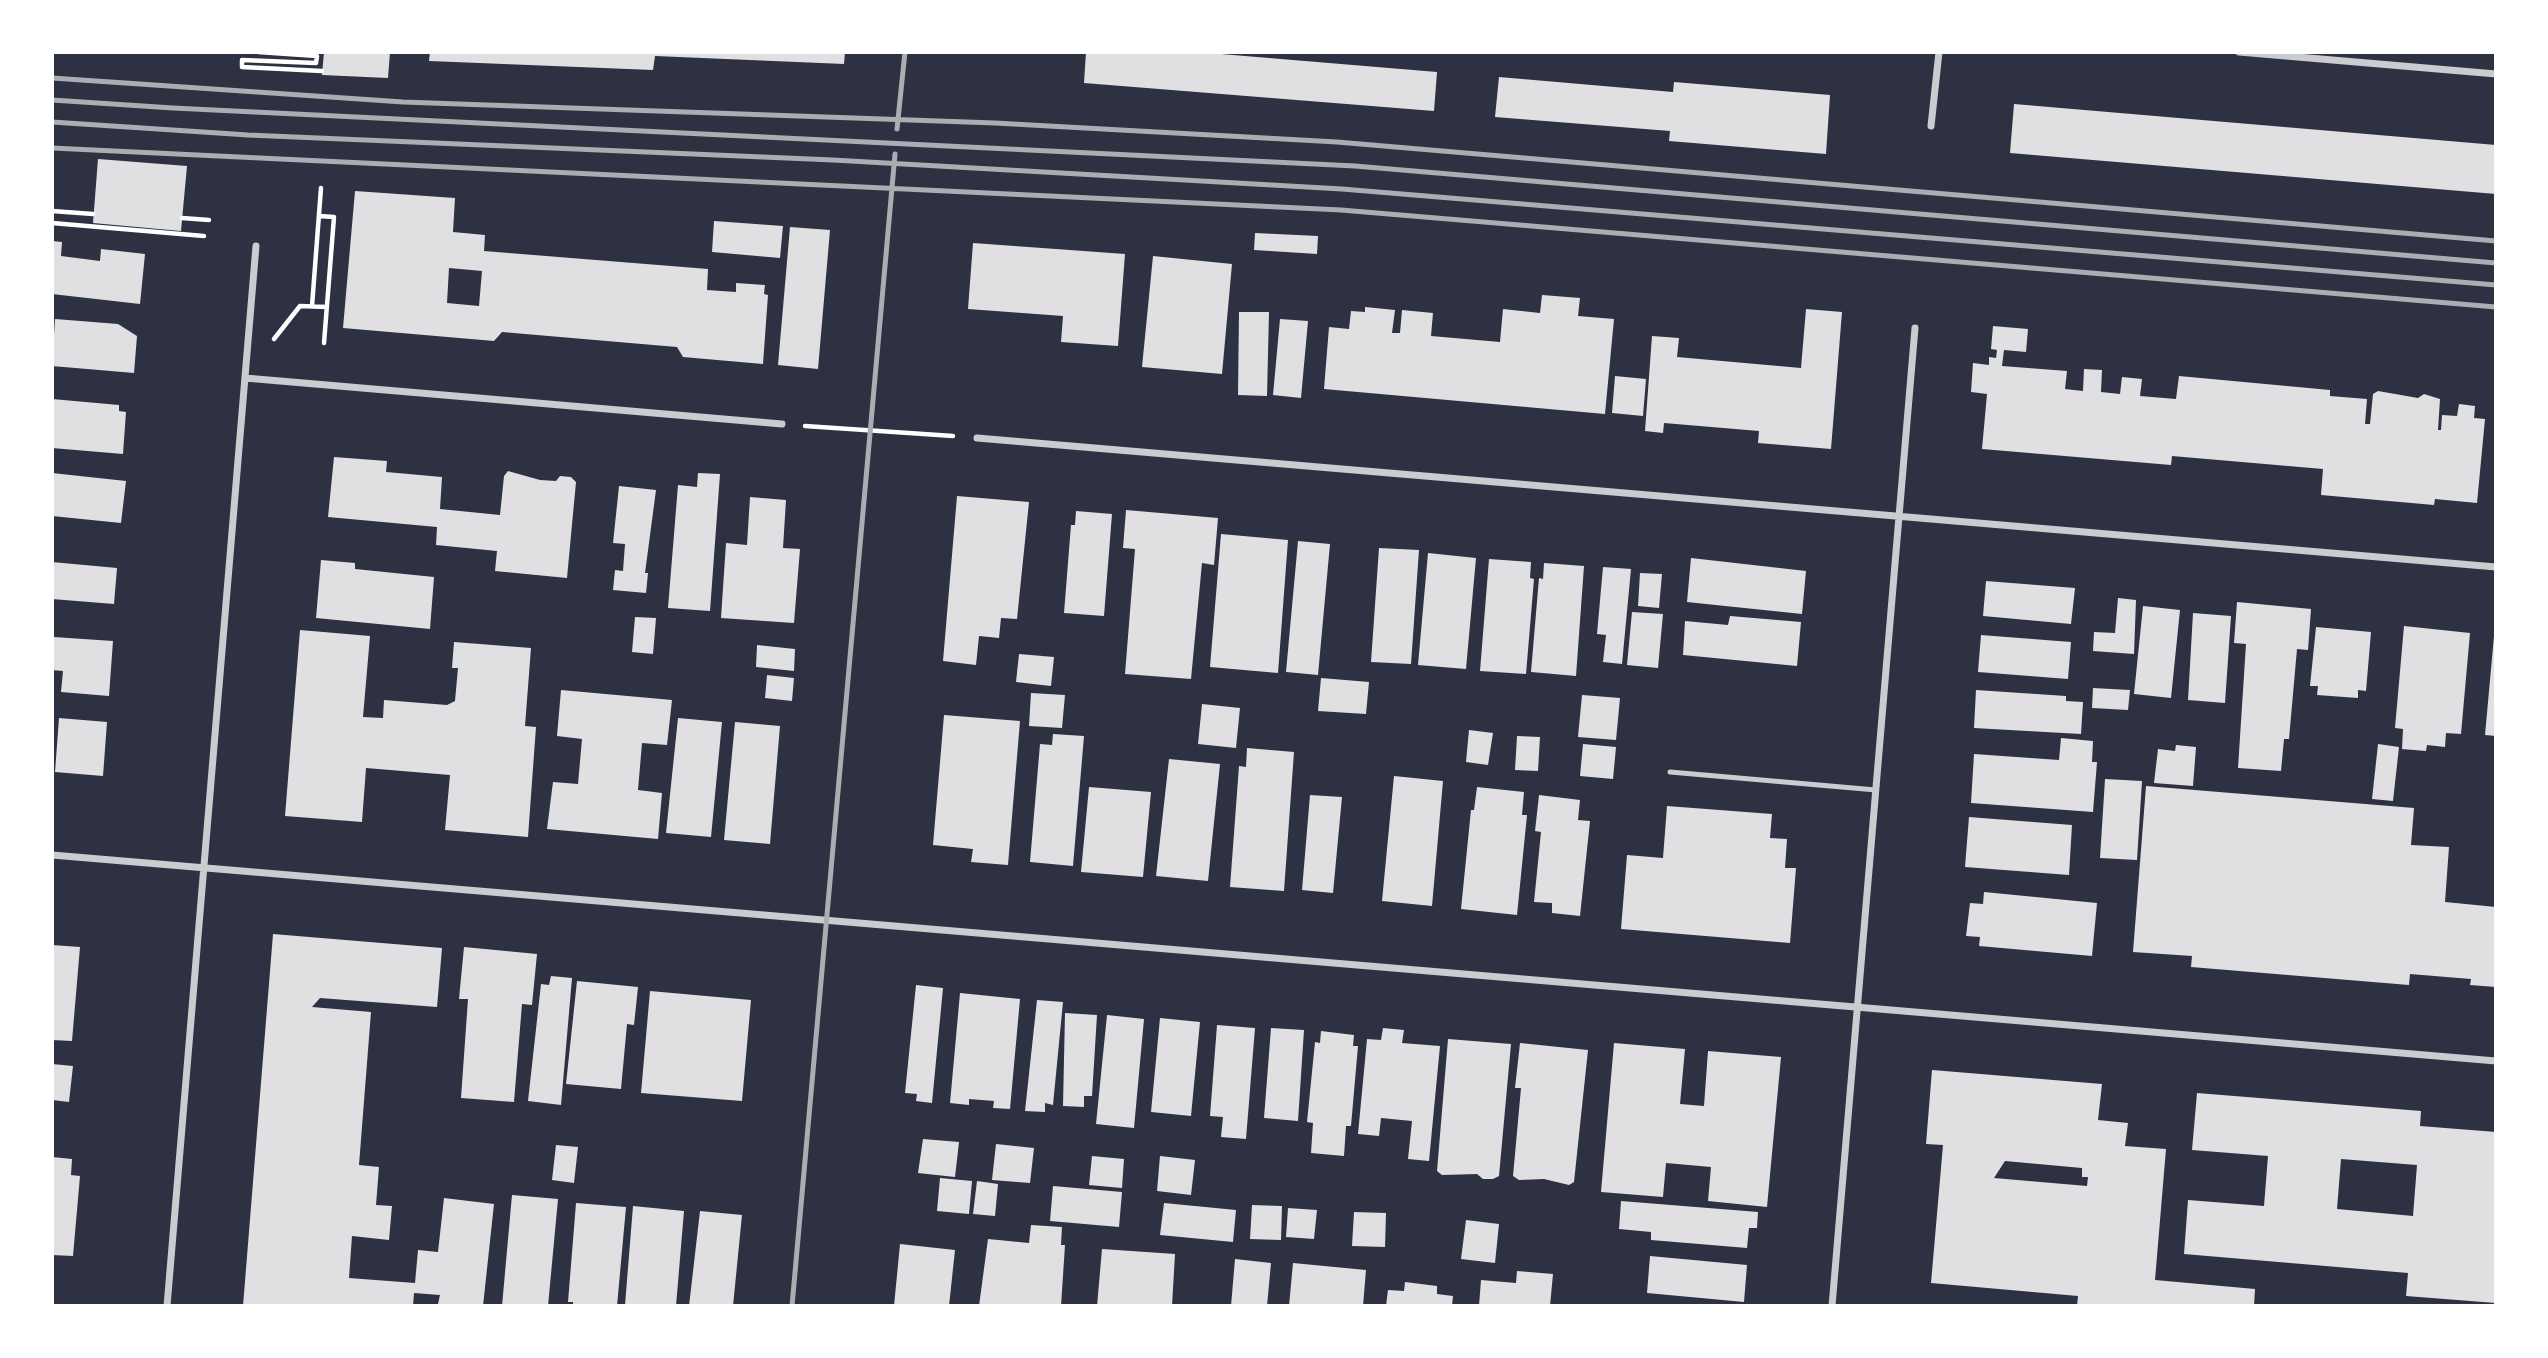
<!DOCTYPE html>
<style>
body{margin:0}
#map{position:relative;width:2548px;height:1358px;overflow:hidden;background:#2d3142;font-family:Inter,sans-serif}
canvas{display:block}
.frame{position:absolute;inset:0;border:54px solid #fff;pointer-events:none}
</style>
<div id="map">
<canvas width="2548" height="1358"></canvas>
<div class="frame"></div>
</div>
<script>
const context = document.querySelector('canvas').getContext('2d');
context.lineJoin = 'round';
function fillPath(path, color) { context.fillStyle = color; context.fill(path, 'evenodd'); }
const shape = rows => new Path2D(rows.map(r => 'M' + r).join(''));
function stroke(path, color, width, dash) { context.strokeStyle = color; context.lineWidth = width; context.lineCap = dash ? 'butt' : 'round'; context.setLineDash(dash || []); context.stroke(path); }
fillPath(shape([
 [324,52,390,52,388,78,322,75],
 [430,52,845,52,844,64,655,56,653,70,429,61],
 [1086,52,1197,52,1437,72,1434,111,1084,83],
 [1499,77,1673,92,1674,82,1830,95,1826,154,1669,141,1670,131,1495,117],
 [2014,104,2496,145,2496,194,2010,153],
 [98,159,187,166,181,231,93,223],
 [355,191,455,198,453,232,485,235,484,251,708,269,707,290,736,292,736,283,765,285,764,294,768,295,763,364,683,357,677,347,665,346,502,332,494,341,343,328],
 [449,268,482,271,479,306,447,303],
 [714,221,783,226,780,258,712,252],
 [790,227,830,230,818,369,778,365],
 [1255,233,1318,236,1317,254,1254,250],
 [52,241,62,242,61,256,100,261,101,249,145,254,140,304,52,294],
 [973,243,1125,254,1118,346,1061,342,1063,316,968,309],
 [1153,256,1232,264,1222,374,1142,367],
 [1542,295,1580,298,1578,316,1614,319,1605,414,1324,389,1329,327,1349,329,1351,311,1365,312,1365,307,1395,310,1392,333,1400,333,1402,310,1433,313,1431,336,1500,342,1503,309,1540,313],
 [1806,309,1842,312,1831,449,1758,443,1759,431,1664,423,1663,433,1645,431,1652,336,1679,338,1677,357,1801,368],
 [1239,312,1269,312,1267,396,1238,395],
 [55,319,118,324,137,336,134,373,52,366],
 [1280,319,1308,321,1301,398,1273,395],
 [1993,326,2028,329,2026,352,2004,350,2002,366,2067,371,2065,389,2083,391,2084,369,2102,370,2101,392,2120,394,2122,377,2142,379,2140,396,2176,399,2179,376,2330,390,2330,396,2367,399,2365,424,2370,424,2373,394,2378,391,2418,398,2424,394,2440,399,2438,430,2441,430,2442,415,2457,416,2459,404,2475,406,2474,418,2485,419,2477,503,2435,499,2434,505,2321,495,2323,469,2172,456,2171,465,1982,449,1987,394,1971,392,1973,363,1989,365,1989,357,1996,358,1997,350,1991,349],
 [1615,376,1646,379,1643,416,1612,413],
 [52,399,119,405,119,411,126,412,123,454,52,448],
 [334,457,387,461,386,472,442,477,440,509,500,515,504,476,508,471,540,480,556,481,560,476,571,477,576,482,567,578,495,571,497,551,436,545,437,527,328,517],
 [52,473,126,481,121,523,52,516],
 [698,473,720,474,710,611,668,608,678,485,697,487],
 [619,486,656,490,645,573,648,573,646,593,613,590,615,570,623,571,625,544,613,543],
 [957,496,1029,502,1017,619,1001,618,999,638,979,636,976,665,943,661],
 [750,497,786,500,783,548,800,549,794,623,721,618,726,543,747,545],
 [1126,510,1218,518,1214,565,1202,563,1191,679,1125,674,1135,549,1123,548],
 [1076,511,1112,514,1104,616,1064,613,1071,525,1075,525],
 [1221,534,1288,540,1278,673,1210,667],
 [1298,541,1330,544,1318,675,1286,672],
 [1379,548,1419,550,1411,664,1371,662],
 [1428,553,1476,558,1466,669,1418,665],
 [1691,558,1806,571,1802,614,1687,602],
 [1489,559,1531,562,1530,578,1534,579,1526,674,1480,671],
 [321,560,355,563,355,569,434,577,430,629,316,618],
 [52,562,117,568,114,604,52,599],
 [1544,563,1584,566,1576,676,1531,672,1539,578,1543,579],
 [1603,567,1631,569,1622,664,1603,662,1606,635,1597,634],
 [1640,573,1662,574,1659,608,1638,606],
 [1986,581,2075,588,2071,624,1983,616],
 [2118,598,2136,600,2134,654,2093,651,2094,632,2115,633],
 [2237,602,2311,609,2308,650,2297,649,2289,739,2284,739,2281,771,2238,768,2246,644,2234,643],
 [2143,606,2180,610,2171,698,2134,694],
 [1632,612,1663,614,1658,668,1627,665],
 [2193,613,2231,616,2225,703,2188,700],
 [1730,616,1801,622,1797,666,1683,655,1685,621,1728,625],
 [635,617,656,618,653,654,632,652],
 [2404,626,2470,633,2461,734,2446,733,2445,747,2427,745,2426,751,2402,749,2403,729,2395,728],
 [2316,627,2371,632,2366,691,2358,690,2358,698,2317,695,2318,686,2310,686],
 [300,630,370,636,363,717,383,718,384,700,447,705,455,701,458,668,452,668,454,642,531,648,525,726,536,727,528,837,445,830,450,775,366,768,362,822,285,816],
 [1981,635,2071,642,2068,679,1978,672],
 [2494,636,2496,636,2496,736,2485,735],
 [54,637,113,641,109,696,61,692,63,671,52,670],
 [757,645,795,649,794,671,756,667],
 [1019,654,1054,657,1051,686,1016,682],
 [767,675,794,678,792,701,765,698],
 [1321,678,1369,682,1366,714,1318,711],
 [2093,688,2130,690,2128,710,2092,708],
 [561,690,672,700,667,745,642,743,638,790,662,793,658,839,547,829,553,782,578,784,582,739,557,736],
 [1976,690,2066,696,2066,701,2083,702,2081,734,1974,728],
 [1031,693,1065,695,1062,728,1029,726],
 [1582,695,1620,698,1616,740,1578,737],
 [1202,704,1240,708,1236,748,1198,744],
 [944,715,1020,721,1008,865,971,862,973,849,933,845],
 [59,718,107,722,103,776,55,772],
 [678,718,722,722,711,837,666,833],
 [735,722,780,726,770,844,724,840],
 [1469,730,1493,733,1488,765,1466,762],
 [1053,734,1084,736,1073,866,1030,862,1040,744,1052,745],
 [1517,736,1540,737,1538,771,1515,770],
 [2061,738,2093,741,2092,762,2097,762,2093,812,1971,803,1974,754,2059,760],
 [1583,744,1616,747,1613,779,1580,776],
 [2378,744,2399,747,2393,801,2372,799],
 [2176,745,2196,747,2193,786,2154,783,2158,749,2175,751],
 [1247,748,1294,752,1284,891,1230,887,1239,766,1246,767],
 [1169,759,1220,764,1208,881,1156,876],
 [1394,776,1443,781,1432,906,1382,901],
 [2105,779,2142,781,2137,860,2100,858],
 [2146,786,2414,808,2411,845,2449,847,2445,902,2496,907,2496,987,2470,985,2471,979,2410,974,2409,985,2191,967,2192,956,2133,952],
 [1089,787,1151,792,1143,877,1081,872],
 [1477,787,1524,792,1522,815,1527,815,1517,915,1461,909,1471,810,1474,810],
 [1310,795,1342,797,1333,893,1302,890],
 [1539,795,1580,800,1578,820,1590,821,1580,916,1552,913,1552,903,1534,902,1541,832,1535,831],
 [1667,806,1772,814,1770,838,1787,839,1785,868,1796,868,1790,943,1621,929,1627,855,1663,858],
 [1969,817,2072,825,2069,875,1965,867],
 [1984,892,2097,903,2092,956,1979,946,1980,937,1966,936,1970,903,1983,904],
 [273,934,442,948,437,1007,320,998,312,1007,371,1012,359,1165,379,1167,376,1205,392,1206,389,1240,352,1236,349,1278,415,1283,418,1250,438,1252,444,1198,494,1204,483,1306,438,1304,440,1295,414,1293,413,1306,243,1306],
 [52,945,80,947,72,1041,52,1040],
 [464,947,537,954,532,1005,522,1004,514,1102,461,1098,468,999,459,999],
 [551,976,572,978,561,1105,528,1101,541,984,549,985],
 [577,981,638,987,634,1025,627,1024,621,1089,566,1084],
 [916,985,943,988,932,1103,916,1101,917,1094,905,1093],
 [650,991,751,1000,742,1101,641,1093],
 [960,993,1020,999,1010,1109,993,1108,994,1101,969,1099,969,1105,950,1103],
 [1037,1000,1063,1002,1053,1105,1045,1103,1045,1112,1025,1111],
 [1065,1013,1097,1015,1092,1096,1084,1096,1084,1107,1063,1106],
 [1107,1015,1144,1019,1134,1128,1096,1124],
 [1160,1018,1200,1022,1191,1116,1151,1112],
 [1217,1025,1255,1028,1246,1139,1221,1137,1223,1117,1210,1116],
 [1271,1028,1304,1030,1298,1121,1264,1118],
 [1383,1028,1404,1030,1402,1043,1440,1046,1429,1161,1408,1159,1412,1121,1381,1118,1379,1136,1358,1134,1367,1039,1381,1040],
 [1321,1031,1354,1035,1353,1046,1358,1046,1351,1126,1346,1126,1344,1156,1311,1153,1313,1123,1307,1122,1315,1042,1320,1043],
 [1448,1039,1511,1044,1499,1176,1493,1179,1483,1179,1477,1174,1442,1175,1437,1171],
 [1520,1043,1588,1050,1574,1182,1569,1185,1544,1179,1519,1180,1513,1176,1521,1088,1515,1088],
 [1614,1043,1685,1049,1680,1104,1704,1106,1708,1051,1781,1057,1767,1207,1708,1201,1711,1167,1666,1163,1663,1197,1601,1192],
 [52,1064,73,1066,69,1102,52,1100],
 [1932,1070,2102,1084,2098,1120,2128,1123,2125,1146,2166,1149,2155,1280,2255,1289,2254,1306,2077,1306,2078,1296,1931,1283,1943,1145,1926,1144],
 [2005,1161,2082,1168,2082,1177,2088,1177,2087,1186,1994,1178],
 [2197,1093,2421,1111,2420,1126,2496,1132,2496,1303,2406,1296,2408,1273,2184,1254,2188,1200,2264,1206,2268,1156,2192,1150],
 [2341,1159,2417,1165,2413,1216,2337,1209],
 [923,1139,959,1142,955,1177,918,1173],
 [996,1144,1034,1148,1030,1183,992,1180],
 [556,1145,578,1147,574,1183,552,1180],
 [1092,1156,1124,1159,1122,1188,1089,1185],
 [1160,1156,1195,1160,1191,1195,1157,1191],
 [52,1157,72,1159,71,1175,80,1176,73,1256,52,1255],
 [940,1178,972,1181,969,1214,937,1211],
 [977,1181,998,1184,995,1216,973,1214],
 [1053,1186,1122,1192,1119,1227,1050,1221],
 [512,1195,558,1199,548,1306,502,1306],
 [1621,1201,1758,1212,1757,1228,1749,1228,1747,1248,1651,1240,1651,1232,1619,1229],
 [576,1203,626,1207,617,1306,573,1306,573,1302,568,1302],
 [1164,1203,1236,1210,1233,1242,1160,1235],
 [1252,1205,1282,1206,1281,1240,1250,1239],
 [633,1206,684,1211,676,1306,625,1305],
 [1288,1208,1317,1210,1314,1239,1286,1237],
 [700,1211,742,1215,733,1306,689,1306],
 [1354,1212,1386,1213,1385,1247,1352,1246],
 [1466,1220,1499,1224,1495,1263,1461,1259],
 [1031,1225,1062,1227,1061,1245,1065,1245,1061,1306,979,1306,988,1239,1029,1243],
 [900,1244,955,1250,949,1306,894,1306],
 [1102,1249,1175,1254,1172,1306,1097,1306],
 [1650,1256,1747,1265,1744,1302,1647,1293],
 [1235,1259,1271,1263,1267,1306,1231,1306],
 [1293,1263,1366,1270,1363,1306,1289,1306],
 [1517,1271,1553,1274,1550,1306,1479,1306,1481,1280,1516,1283],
 [1405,1282,1437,1286,1437,1294,1453,1296,1452,1306,1386,1306,1388,1290,1404,1291]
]), '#e0e0e3');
stroke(shape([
 [258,52,317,56,316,63,242,60,242,67,322,71],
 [52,211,93,214],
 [319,216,334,217,324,343],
 [182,218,209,220],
 [52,223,204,236],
 [312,306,321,188],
 [274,339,300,306,327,307],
 [805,426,953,436]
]), '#fff', 4.5);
stroke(shape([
 [1670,772,1876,790]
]), '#caccd0', 5);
stroke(shape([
 [2239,52,2496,74],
 [1931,126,1939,52],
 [245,378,782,424],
 [977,438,2496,567],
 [52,855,2496,1061],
 [167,1306,256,246],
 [1832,1306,1915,328]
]), '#caccd0', 7);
stroke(shape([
 [52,78,403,102,995,123,1337,142,2496,241],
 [52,100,173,108,1355,166,2496,263],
 [52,122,248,135,833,160,1342,189,2496,285],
 [897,129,905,52],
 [52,148,1341,210,2496,307],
 [792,1306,895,154]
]), '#abadb3', 5);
</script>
